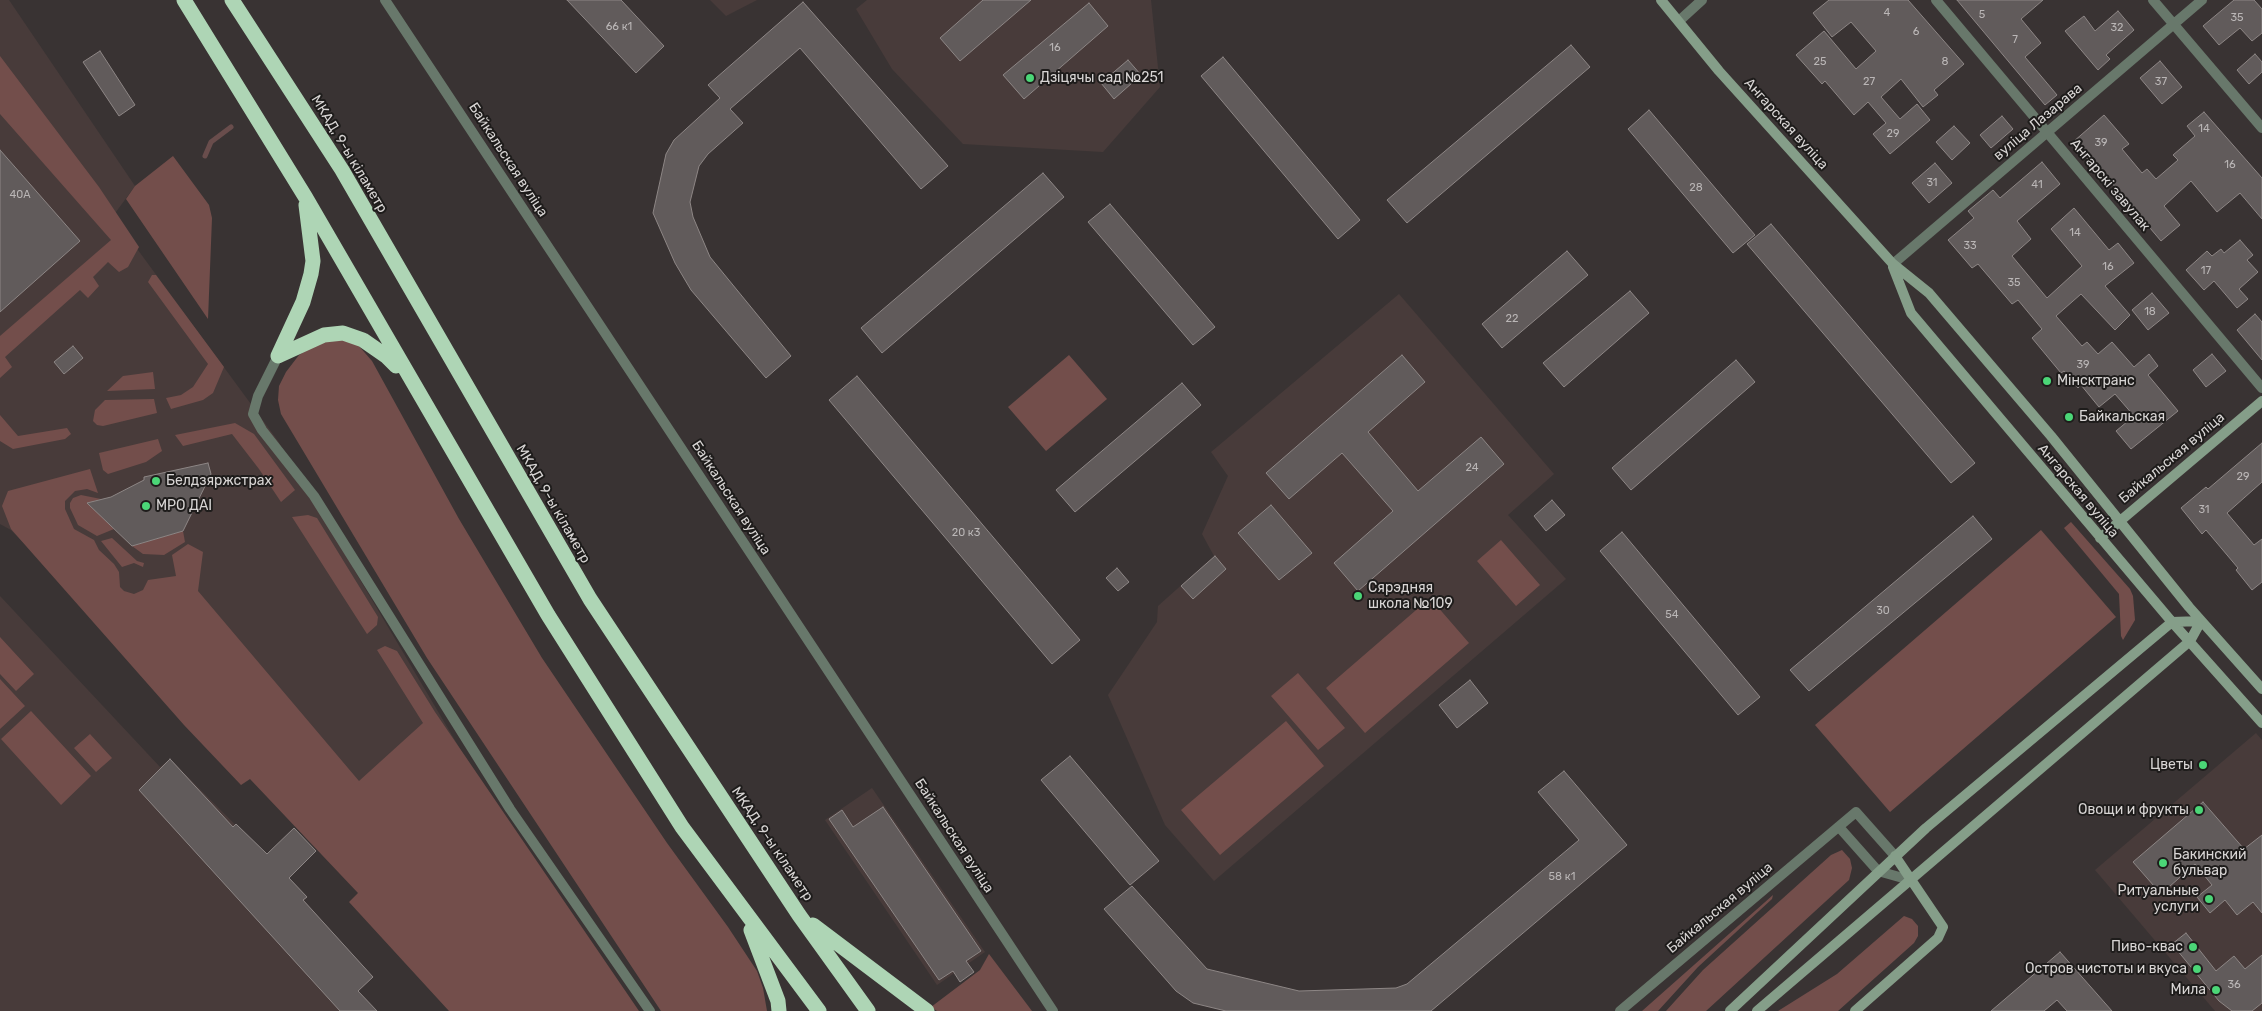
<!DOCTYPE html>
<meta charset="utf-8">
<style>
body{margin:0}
canvas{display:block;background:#393333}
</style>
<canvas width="2262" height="1011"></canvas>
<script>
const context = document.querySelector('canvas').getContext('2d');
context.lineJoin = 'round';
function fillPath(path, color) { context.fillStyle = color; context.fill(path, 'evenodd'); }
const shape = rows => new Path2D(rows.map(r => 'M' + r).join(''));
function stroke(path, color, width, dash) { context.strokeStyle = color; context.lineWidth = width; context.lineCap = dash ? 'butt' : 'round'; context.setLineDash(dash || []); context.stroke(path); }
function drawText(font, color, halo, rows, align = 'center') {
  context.font = font + ' Rubik,sans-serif'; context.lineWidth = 4; context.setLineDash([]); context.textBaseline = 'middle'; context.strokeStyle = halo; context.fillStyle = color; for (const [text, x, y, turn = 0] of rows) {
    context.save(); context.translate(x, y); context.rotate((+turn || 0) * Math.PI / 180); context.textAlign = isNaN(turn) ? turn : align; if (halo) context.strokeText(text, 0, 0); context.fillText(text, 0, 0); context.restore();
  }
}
fillPath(shape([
 [0,0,9,0,135,186,113,216,278,441,485,791,361,888,11,530,0,524],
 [710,0,757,0,726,16],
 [867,0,1151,0,1160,87,1103,152,963,144,892,69,856,9],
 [1399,294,1554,474,1508,515,1566,579,1214,881,1165,825,1108,695,1157,622,1158,606,1214,556,1202,534,1228,476,1211,452],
 [0,596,160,767,170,759,307,897,304,901,373,977,358,991,377,1011,0,1011],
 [2256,733,2262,740,2262,1011,2215,1011,2095,870],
 [872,788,985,952,937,985,825,820]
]), '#483b3a');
fillPath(shape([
 [0,56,99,187,139,247,128,267,119,272,108,262,93,277,99,286,88,298,80,290,5,357,12,367,0,378,0,336,111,240,0,114],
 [173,156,209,205,212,218,208,319,126,199,135,186],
 [152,275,156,275,224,367,213,393,203,400,171,409,166,398,181,395,193,387,208,364,148,282],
 [343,338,358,345,372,361,459,519,542,658,667,843,728,927,757,971,763,988,767,1011,661,1011,427,658,281,414,278,400,279,386,286,372,299,355,320,342],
 [1069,355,1107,399,1046,451,1008,407],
 [153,372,155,389,107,391,123,376],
 [154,399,157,413,103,426,97,425,93,421,95,410,105,400],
 [0,415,18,436,67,428,71,434,65,439,13,449,0,441],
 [235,423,254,434,295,490,281,502,259,469,232,434,183,446,175,435],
 [158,439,162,451,146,462,108,474,103,470,99,453],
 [90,469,98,493,87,489,75,491,65,501,65,509,74,529,94,540,99,550,114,564,119,572,120,587,124,591,134,594,143,590,148,580,176,576,172,555,188,544,203,552,198,591,359,781,423,723,377,650,385,646,397,651,435,712,639,1011,449,1011,349,902,358,893,250,779,241,785,184,725,11,529,2,506,8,491],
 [81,495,101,499,88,503,114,529,97,536,78,525,70,508,70,503,73,498],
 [308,515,317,518,378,617,377,625,367,634,292,517],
 [2071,522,2130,589,2133,596,2135,620,2123,640,2121,636,2119,594,2064,528],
 [2041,530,2116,617,1890,812,1815,725],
 [183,531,185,542,164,555,143,554,132,546],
 [112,538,137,561,144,563,143,567,134,563,122,567,101,541],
 [1501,540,1540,585,1516,606,1477,561],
 [1430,598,1469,643,1365,733,1326,688],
 [0,637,34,674,16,691,0,674],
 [1298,673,1345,728,1318,750,1271,696],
 [0,679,25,706,0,729],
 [31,711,91,776,61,805,1,739],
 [1286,721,1324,766,1220,855,1181,810],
 [90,734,112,758,96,772,74,748],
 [1842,850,1850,859,1852,868,1849,880,1706,1011,1666,1011,1703,970,1831,855],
 [1773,895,1772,899,1698,967,1658,1011,1642,1011],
 [1904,916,1912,919,1918,926,1918,936,1914,943,1838,1011,1778,1011,1837,974],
 [989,954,1032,1011,937,1011,931,1007,980,970]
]), '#734e4b');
stroke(shape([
 [205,156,211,142,231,127]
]), '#694d4c', 5);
const building = shape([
 [567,0,621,0,664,46,636,73,567,0],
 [983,0,1031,0,960,61,940,38,983,0],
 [1829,0,1908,0,1964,64,1934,90,1938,95,1923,107,1901,79,1881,97,1900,119,1917,104,1930,120,1890,154,1873,134,1886,123,1868,102,1854,115,1825,81,1822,84,1796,55,1824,31,1856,69,1876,51,1851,22,1832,37,1813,13,1829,0],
 [1957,0,2043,0,2021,19,2041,43,2025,57,2057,95,2045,105,1957,0],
 [2234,0,2254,0,2262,9,2262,33,2252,41,2240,28,2219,45,2203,26,2234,0],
 [803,2,948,166,921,189,800,48,730,109,743,123,708,154,699,166,690,202,693,217,710,257,791,356,766,378,691,290,675,263,653,213,666,154,674,140,720,98,708,85,803,2],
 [1089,3,1108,26,1024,99,1003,75,1089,3],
 [2118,11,2134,30,2106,55,2110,59,2098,70,2065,31,2084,16,2095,31,2118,11],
 [1571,45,1590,67,1407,223,1387,200,1571,45],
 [100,51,135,105,119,116,83,62,100,51],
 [2255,54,2262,62,2262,72,2249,84,2237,70,2255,54],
 [1223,57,1360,220,1338,239,1201,76,1223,57],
 [1128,60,1141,75,1114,99,1101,83,1128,60],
 [2160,61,2182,87,2162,104,2140,78,2160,61],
 [1649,110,1755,235,1733,253,1628,129,1649,110],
 [2204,112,2262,178,2262,219,2240,193,2217,212,2191,181,2164,206,2180,225,2161,241,2100,169,2097,170,2073,142,2104,115,2129,144,2122,149,2142,173,2147,169,2156,179,2178,160,2173,155,2195,136,2187,126,2204,112],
 [2002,116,2013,129,1991,148,1980,135,2002,116],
 [1954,126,1970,143,1952,160,1936,142,1954,126],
 [0,150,80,241,0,312,0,150],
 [2042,162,2060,184,2017,221,2031,239,2012,256,2047,298,2082,266,2051,229,2074,208,2109,250,2118,243,2134,263,2105,286,2130,315,2115,330,2081,294,2056,316,2082,346,2087,342,2098,354,2112,342,2134,367,2149,354,2158,366,2148,375,2178,411,2131,449,2116,431,2134,416,2115,394,2099,407,2081,385,2078,388,2064,371,2061,373,2032,338,2042,329,2018,300,2012,304,1978,264,1972,268,1948,240,1974,218,1968,211,1993,190,2000,198,2042,162],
 [1935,163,1952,183,1929,203,1912,183,1935,163],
 [1043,173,1064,197,882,353,861,328,1043,173],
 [1110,204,1215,327,1193,345,1088,222,1110,204],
 [1771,224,1975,463,1951,483,1747,244,1771,224],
 [2240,240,2253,255,2247,260,2258,272,2239,289,2248,299,2237,308,2214,281,2204,290,2186,270,2207,251,2212,256,2221,249,2224,253,2240,240],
 [1567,251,1588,275,1502,348,1482,324,1567,251],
 [1630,291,1649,313,1564,387,1543,363,1630,291],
 [2152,293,2169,313,2148,330,2132,310,2152,293],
 [2255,314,2262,322,2262,360,2237,330,2255,314],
 [73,346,83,358,64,374,54,362,73,346],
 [2212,354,2226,371,2206,387,2193,370,2212,354],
 [1402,355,1425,382,1368,432,1418,491,1481,437,1504,464,1358,591,1334,563,1393,511,1342,453,1289,499,1266,473,1402,355],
 [1736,360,1755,382,1631,490,1612,468,1736,360],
 [857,376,1080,640,1052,664,829,400,857,376],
 [1182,383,1201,405,1075,512,1056,490,1182,383],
 [2262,443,2262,482,2227,513,2254,545,2262,539,2262,582,2252,590,2236,570,2238,568,2206,530,2202,534,2181,508,2206,487,2208,489,2262,443],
 [208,463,211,474,183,531,132,546,87,503,111,497,144,480,144,477,208,463],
 [1552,500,1565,515,1546,531,1534,516,1552,500],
 [1271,505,1312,553,1279,580,1238,533,1271,505],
 [1973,516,1992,539,1809,691,1790,670,1973,516],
 [1622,532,1760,697,1738,715,1600,551,1622,532],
 [1215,556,1226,569,1193,599,1181,586,1215,556],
 [1117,568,1129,582,1118,591,1106,578,1117,568],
 [1470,680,1488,703,1457,728,1439,705,1470,680],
 [1070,756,1159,861,1130,885,1041,780,1070,756],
 [170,759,233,827,236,824,267,854,294,828,316,851,289,878,307,897,303,900,373,977,358,991,377,1011,340,1011,139,790,170,759],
 [1564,771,1627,845,1431,1011,1226,1011,1193,1003,1176,991,1104,909,1132,886,1207,969,1299,991,1396,988,1407,984,1579,840,1538,792,1564,771],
 [2203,802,2244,849,2262,835,2262,913,2253,902,2237,915,2225,900,2210,913,2197,897,2212,885,2195,864,2161,894,2133,862,2203,802],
 [883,807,981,951,966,961,974,972,960,982,953,971,939,980,829,819,842,810,853,827,883,807],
 [2186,933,2216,971,2234,956,2245,969,2262,955,2262,1003,2252,1011,2232,1011,2219,1001,2172,944,2186,933],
 [2060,952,2112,1011,2067,1011,2057,1000,2044,1011,1991,1011,2060,952]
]);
fillPath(building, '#615b5b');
stroke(building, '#8d8685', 1);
stroke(shape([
 [385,0,1053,1011],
 [1936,0,2262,388],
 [2153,0,2262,128],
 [1679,21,1702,0],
 [1893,264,2202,0],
 [278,356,258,396,253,414,262,430,314,496,510,809,650,1011],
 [1839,827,1878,871,1910,880],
 [1620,1011,1856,812,1895,856]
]), '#68786b', 10);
stroke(shape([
 [1661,0,1719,71,1893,264,1929,293,2051,436,2189,607,2262,689],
 [1893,267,1911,313,2172,622,2262,723],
 [2100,538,2262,401],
 [1730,1011,1926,828,2172,622,2201,621],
 [1757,1011,2190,641,2201,621],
 [1855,1011,1938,938,1943,927,1895,856]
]), '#859e89', 10);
stroke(shape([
 [184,0,306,198,548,615,682,827,819,1011],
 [232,0,342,170,590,599,799,915,868,1011],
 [278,356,303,302,311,274,313,261,306,205],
 [278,356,324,335,343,333,363,340,386,356,396,366],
 [813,925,927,1011],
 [751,930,778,1001,779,1011]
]), '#aed5b5', 15);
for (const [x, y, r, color] of [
 [1030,78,5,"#4bd677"],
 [2047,381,5,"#4bd677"],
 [2069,417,5,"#4bd677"],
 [156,481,5,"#4bd677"],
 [146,506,5,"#4bd677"],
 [1358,596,5,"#4bd677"],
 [2203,765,5,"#4bd677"],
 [2199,810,5,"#4bd677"],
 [2163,863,5,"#4bd677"],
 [2209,899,5,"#4bd677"],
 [2193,947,5,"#4bd677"],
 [2197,969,5,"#4bd677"],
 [2216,990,5,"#4bd677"]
]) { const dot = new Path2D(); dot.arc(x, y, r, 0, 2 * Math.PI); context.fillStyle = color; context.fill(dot); stroke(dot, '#1e1c1b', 2); }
drawText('11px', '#bab6b6', null, [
 ["4",1887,13],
 ["5",1982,15],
 ["35",2237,18],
 ["66 к1",619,27],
 ["32",2117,28],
 ["6",1916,32],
 ["7",2015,40],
 ["16",1055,48],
 ["25",1820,62],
 ["8",1945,62],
 ["27",1869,82],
 ["37",2161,82],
 ["14",2204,129],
 ["29",1893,134],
 ["39",2101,143],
 ["16",2230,165],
 ["31",1932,183],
 ["41",2037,185],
 ["28",1696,188],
 ["40А",20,195],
 ["14",2075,233],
 ["33",1970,246],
 ["16",2108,267],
 ["17",2206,271],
 ["35",2014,283],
 ["18",2150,312],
 ["22",1512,319],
 ["39",2083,365],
 ["24",1472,468],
 ["29",2243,477],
 ["31",2204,510],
 ["20 к3",966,533],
 ["30",1883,611],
 ["54",1672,615],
 ["58 к1",1562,877],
 ["36",2234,985]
]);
drawText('14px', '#d8d5d4', '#1e1c1b', [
 ["Дзіцячы сад №251",1040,78],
 ["Мінсктранс",2057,381],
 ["Байкальская",2079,417],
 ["Белдзяржстрах",166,481],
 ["МРО ДАІ",156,506],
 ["Сярэдняя",1368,588],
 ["школа №109",1368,604],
 ["Цветы",2193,765,"right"],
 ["Овощи и фрукты",2189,810,"right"],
 ["Бакинский",2173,855],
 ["бульвар",2173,871],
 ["Ритуальные",2199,891,"right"],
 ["услуги",2199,907,"right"],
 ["Пиво-квас",2183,947,"right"],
 ["Остров чистоты и вкуса",2187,969,"right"],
 ["Мила",2206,990,"right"]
], 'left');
drawText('14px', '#d8d5d4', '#1e1c1b', [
 ["вуліца Лазарава",2038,122,-40],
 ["Ангарская вуліца",1786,124,48],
 ["МКАД, 9-ы кіламетр",349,154,59],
 ["Байкальская вуліца",508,160,57],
 ["Ангарскі завулак",2110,185,50],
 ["Байкальская вуліца",2172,458,-40],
 ["Ангарская вуліца",2078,491,50],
 ["Байкальская вуліца",731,498,57],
 ["МКАД, 9-ы кіламетр",553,504,60],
 ["Байкальская вуліца",954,836,57],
 ["МКАД, 9-ы кіламетр",772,844,56],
 ["Байкальская вуліца",1720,908,-40]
]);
</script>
